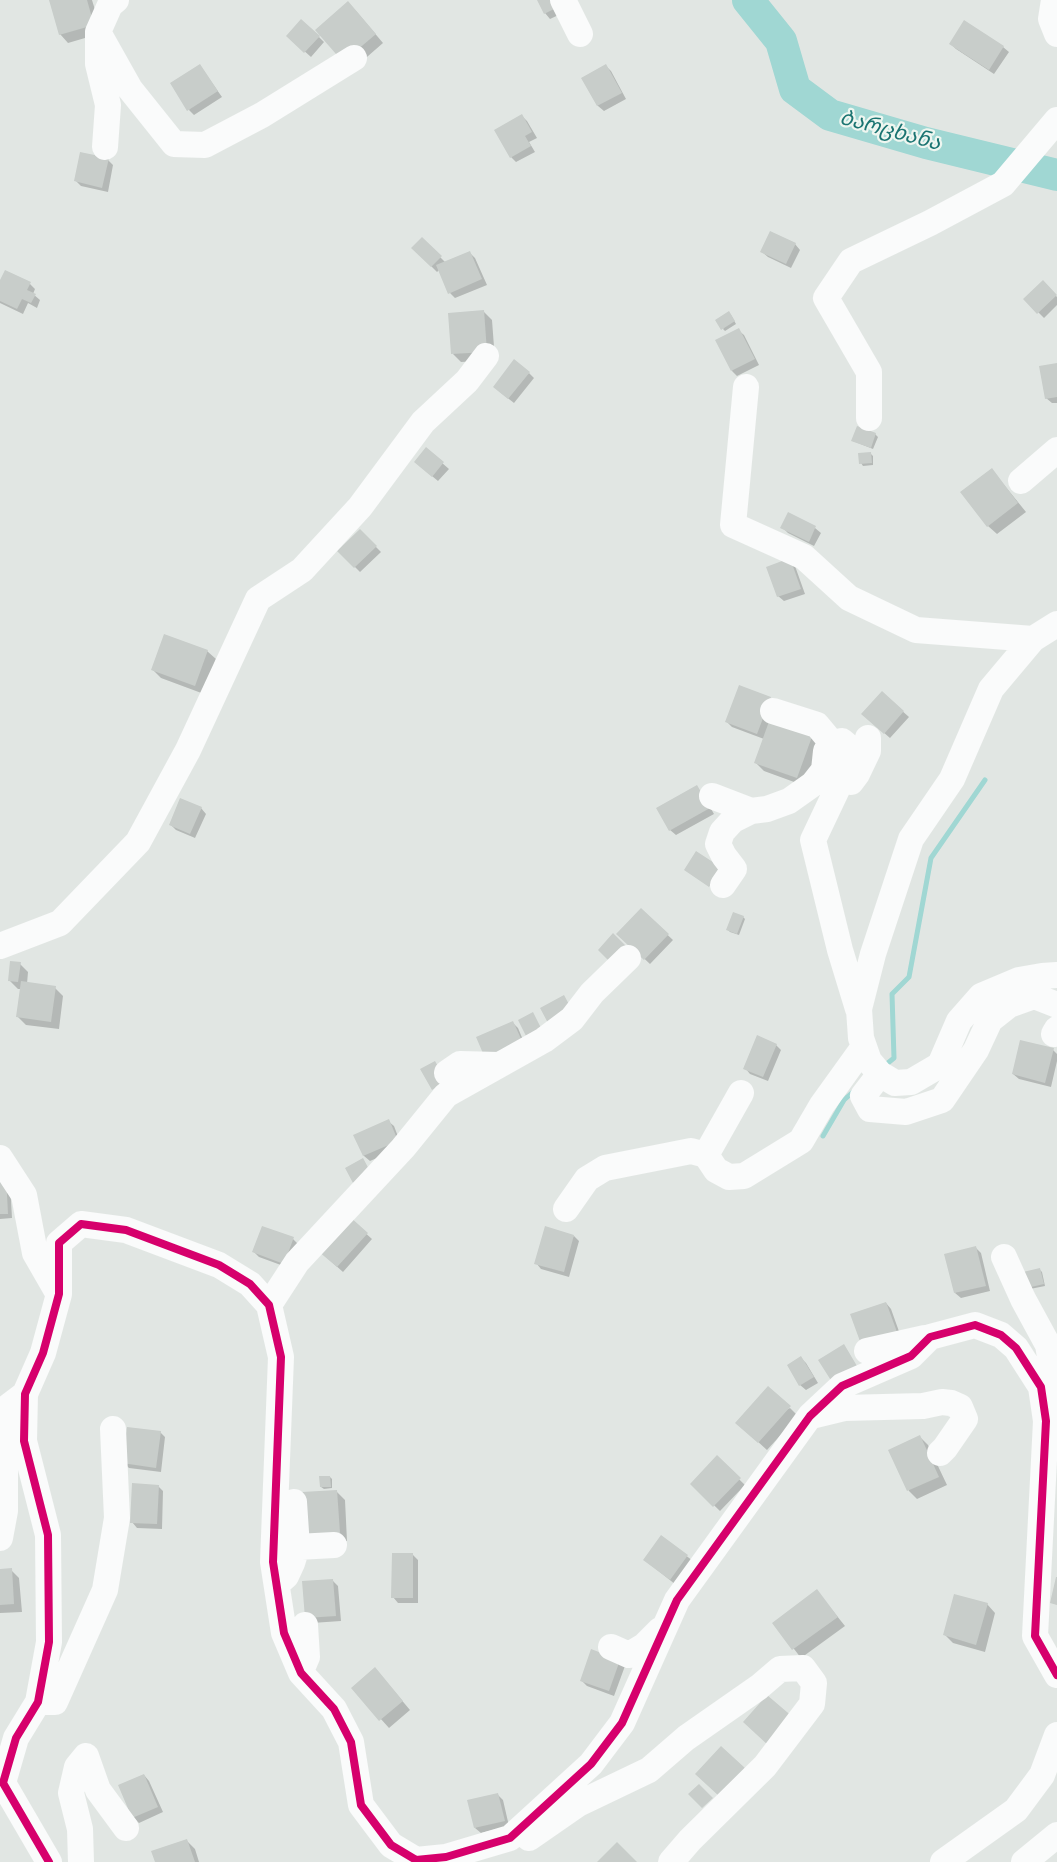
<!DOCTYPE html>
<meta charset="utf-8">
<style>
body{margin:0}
canvas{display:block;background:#e1e6e3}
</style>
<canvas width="1057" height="1862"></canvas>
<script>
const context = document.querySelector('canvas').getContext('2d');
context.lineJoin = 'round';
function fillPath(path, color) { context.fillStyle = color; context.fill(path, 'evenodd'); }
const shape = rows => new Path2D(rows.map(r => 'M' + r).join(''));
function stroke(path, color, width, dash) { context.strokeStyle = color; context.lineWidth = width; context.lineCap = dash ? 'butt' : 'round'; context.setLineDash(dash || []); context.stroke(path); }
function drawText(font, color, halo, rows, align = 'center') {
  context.font = font + ' Manrope,"Noto Sans Georgian",sans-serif'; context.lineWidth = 4.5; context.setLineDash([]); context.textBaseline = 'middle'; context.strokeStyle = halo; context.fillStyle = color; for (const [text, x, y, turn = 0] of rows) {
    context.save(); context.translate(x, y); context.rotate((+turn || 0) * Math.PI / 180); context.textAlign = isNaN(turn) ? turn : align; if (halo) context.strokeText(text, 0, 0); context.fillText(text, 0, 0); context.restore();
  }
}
fillPath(shape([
 [50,0,92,0,102,33,68,43,60,34],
 [538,0,567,11,550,19,545,13],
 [356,11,383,43,352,70],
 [319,37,324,42,311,57,293,41],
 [951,44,1003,47,1009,52,994,74,956,49],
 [200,66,222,97,194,115,189,110],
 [606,66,611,71,626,99,604,111,598,106,583,78],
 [522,116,527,121,537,138,529,142,535,152,516,162,511,157],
 [108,160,113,165,108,192,81,186,76,181],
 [422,239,446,263,470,253,475,258,487,285,455,298,450,293,440,269,437,272,413,248],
 [795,244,800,250,791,268,768,257,762,252],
 [1043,282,1057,297,1057,305,1044,318,1025,299],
 [0,284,30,284,35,289,33,294,40,300,37,308,28,303,23,314,0,303],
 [484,312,492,320,495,360,461,362,453,354],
 [731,315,736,324,725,331,723,329],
 [738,330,744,335,759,365,737,376,732,371],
 [1057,365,1057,403,1052,403,1046,398],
 [529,373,534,378,514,403,500,392],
 [875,434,878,437,873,449,853,441],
 [426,449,449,469,438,481,421,467],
 [870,453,873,456,873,465,863,466,861,463],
 [992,470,1026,512,997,534,988,526],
 [789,514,815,528,821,533,814,546,788,533,782,527],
 [360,531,381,552,360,572,339,551],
 [795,566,805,594,784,601,778,596,768,568],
 [207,651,216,659,204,694,161,678,153,670],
 [740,687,821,741,805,786,764,771,755,762,764,739,732,727,727,722],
 [882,693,909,717,890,738,868,719],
 [697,787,702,793,714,814,676,835,670,830],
 [201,808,206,814,195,838,176,830,170,824],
 [641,910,673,940,650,964,618,934],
 [743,917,745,919,739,935,730,932,728,930],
 [20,964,28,972,27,984,55,988,63,996,59,1029,26,1025,17,1016,21,989,18,989,9,980],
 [513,1023,518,1028,526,1047,492,1062],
 [776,1045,781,1050,768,1081,750,1074,745,1068],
 [1053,1050,1057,1054,1057,1061,1051,1087,1019,1079,1013,1074],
 [388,1121,394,1126,402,1147,370,1161,364,1156,355,1135],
 [0,1178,10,1183,12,1218,0,1219],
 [349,1218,372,1239,343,1272,325,1256],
 [574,1236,579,1241,569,1277,541,1269,536,1263],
 [293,1239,298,1244,289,1268,259,1257,254,1252],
 [976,1248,981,1253,990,1291,961,1298,955,1293],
 [1040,1270,1042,1272,1045,1286,1030,1289],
 [886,1303,891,1309,901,1337,867,1349],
 [801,1358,806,1363,818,1383,806,1390,800,1385],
 [790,1408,798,1416,767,1450,746,1431],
 [160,1432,165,1437,161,1472,129,1468,124,1463],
 [920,1437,928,1445,947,1485,917,1499,909,1491,890,1451],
 [717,1458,745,1485,720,1511,692,1484],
 [330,1477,332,1479,332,1488,324,1489,321,1487],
 [158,1486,163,1491,162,1529,137,1528,132,1522],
 [336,1491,345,1500,347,1541,315,1543],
 [662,1537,693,1561,676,1585,645,1560],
 [413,1555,418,1560,418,1603,398,1603,393,1597],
 [0,1570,11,1570,19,1578,22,1612,0,1613],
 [333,1581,338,1586,341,1621,312,1623],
 [817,1591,845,1626,801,1658,774,1623],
 [987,1604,995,1613,985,1652,953,1643,945,1635],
 [592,1651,625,1666,614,1696,587,1686,581,1680],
 [383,1678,410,1710,389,1728,353,1688],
 [144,1775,149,1781,163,1812,139,1823,133,1817],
 [498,1795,503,1800,509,1826,481,1833,475,1828],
 [186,1840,195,1849,199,1862,157,1862]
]), '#0003');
stroke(shape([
 [883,1067,894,1058,892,994,909,977,931,858,985,780],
 [823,1136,844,1100,854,1091]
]), '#a0d7d3', 5);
stroke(shape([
 [748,0,781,41,795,89,830,115,926,143,1057,175]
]), '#a0d7d3', 32);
fillPath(shape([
 [49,0,87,0,94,25,59,35],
 [537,0,560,0,562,5,544,14],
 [348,1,376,34,343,62,315,30],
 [301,19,320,36,304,53,286,36],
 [964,20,1004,46,989,70,949,44],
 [200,64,218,91,187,111,170,83],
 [606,64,622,93,597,106,581,78],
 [522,114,532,132,525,136,531,146,510,158,494,130],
 [80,152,109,158,102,188,74,181],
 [770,231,796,243,786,264,760,252],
 [422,237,442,256,431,267,411,248],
 [470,251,482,279,448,294,436,265],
 [5,270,31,282,27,290,36,294,31,303,22,299,17,309,0,301,0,280],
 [1043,280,1057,295,1037,314,1023,299],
 [484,310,487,352,451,354,448,313],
 [729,311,735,321,721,330,715,320],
 [739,328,755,359,731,371,715,340],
 [514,359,530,372,508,399,493,387],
 [1057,363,1057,397,1045,399,1039,366],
 [857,426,876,433,871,448,851,441],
 [426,447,444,462,432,477,414,462],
 [871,452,872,463,859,464,858,453],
 [992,468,1018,503,987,527,960,492],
 [788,512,816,526,809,542,780,528],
 [360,529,377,546,354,568,337,551],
 [790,558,801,589,777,597,766,567],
 [164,634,208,650,195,686,151,670],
 [739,685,771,697,757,734,725,722],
 [882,691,904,711,884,734,861,714],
 [771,716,814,731,797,778,754,763],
 [697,785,710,808,669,831,656,808],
 [180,798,202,807,190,834,169,825],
 [696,851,722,868,709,887,684,870],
 [641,908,669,934,644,960,616,934],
 [733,912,744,916,737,934,726,930],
 [613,933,627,947,611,963,598,950],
 [10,961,21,962,18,982,8,981],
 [21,981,56,986,51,1022,16,1017],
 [564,995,572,1010,548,1023,540,1008],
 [533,1012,541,1028,526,1036,518,1020],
 [513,1021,522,1041,485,1058,476,1037],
 [757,1035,777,1044,763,1077,743,1069],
 [1020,1040,1054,1048,1045,1083,1012,1074],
 [435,1061,446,1081,432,1090,420,1069],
 [389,1119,398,1141,363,1156,353,1135],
 [363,1158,371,1173,353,1183,345,1168],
 [6,1176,8,1214,0,1214,0,1177],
 [349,1216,368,1233,337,1267,318,1251],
 [262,1226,294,1237,284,1264,252,1252],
 [545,1226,574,1235,564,1272,534,1264],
 [976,1246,986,1286,954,1293,944,1254],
 [1040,1268,1044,1284,1027,1288,1023,1272],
 [886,1302,897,1332,861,1344,850,1314],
 [844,1344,857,1366,832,1382,818,1360],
 [801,1356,814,1377,799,1386,787,1365],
 [768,1386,791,1406,758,1443,735,1423],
 [127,1427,161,1431,156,1468,122,1463],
 [920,1435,939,1477,907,1491,888,1450],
 [717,1455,741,1478,713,1507,690,1484],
 [319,1476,330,1476,331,1487,320,1487],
 [132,1483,159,1485,157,1524,130,1523],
 [337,1490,340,1533,305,1535,302,1492],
 [661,1535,688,1555,670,1580,643,1560],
 [392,1553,413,1553,413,1598,391,1598],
 [12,1568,14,1604,0,1605,0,1569],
 [1056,1577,1057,1577,1057,1605,1050,1603],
 [333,1579,336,1616,305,1618,302,1581],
 [817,1589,838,1617,792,1650,772,1623],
 [954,1594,988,1603,976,1645,943,1635],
 [591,1649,620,1660,609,1691,580,1681],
 [375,1667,403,1701,379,1721,351,1688],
 [767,1695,794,1718,769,1746,743,1722],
 [721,1746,745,1768,720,1797,695,1774],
 [144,1774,158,1807,132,1818,118,1785],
 [699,1784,713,1798,702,1808,688,1794],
 [498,1793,505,1821,474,1828,467,1800],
 [187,1839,195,1862,155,1862,151,1851],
 [617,1842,637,1862,597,1862]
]), '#c8cdca');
stroke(shape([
 [563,0,580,34],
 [1054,0,1051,19,1057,34],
 [98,32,130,89,174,144,205,145,262,115,354,58],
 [105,147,108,105,98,64,98,32,110,5,116,0],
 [746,387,733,525,804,557,849,598,916,630,1033,639],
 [869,418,869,372,826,298,851,261,930,223,1003,184,1057,120],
 [1021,481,1057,450],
 [1057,624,1033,639,991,689,952,779,911,839,873,954,859,1009,861,1038,869,1061,880,1074,895,1083,911,1082,940,1065,959,1021,981,996,1019,980,1042,976,1057,975],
 [773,711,817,725,832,743],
 [851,782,857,774,868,751,868,738],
 [712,796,751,811],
 [723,885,734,869,724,856,718,844,722,832,733,820,751,811,767,809,789,801,813,784,824,770,826,751,832,743,842,741,849,747,850,762,813,840,840,950,858,1009],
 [0,946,60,923,138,842,188,750,258,599,302,570,360,507,423,422,467,381,486,356],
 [1054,1034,1057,1029],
 [447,1073,460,1064,499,1065],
 [880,1074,863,1096,870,1109,906,1112,942,1100,976,1050,990,1020,1009,1005,1034,996,1057,1005],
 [706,1155,741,1093],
 [0,1158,24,1195,35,1253,58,1293],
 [566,1209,587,1179,605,1168,691,1151,706,1155,716,1170,729,1177,744,1176,801,1141,822,1105,863,1048],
 [1004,1257,1023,1299,1048,1345,1056,1391,1052,1404],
 [269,1305,297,1262,403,1148,446,1095,544,1040,572,1019,592,993,628,958],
 [867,1351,925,1338],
 [811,1416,844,1408,923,1406,942,1402,951,1403,960,1407,965,1419,945,1448,940,1453],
 [0,1538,5,1511,5,1409,25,1394],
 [297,1547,334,1545],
 [277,1584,286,1576,292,1563,297,1547,294,1502],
 [611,1647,629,1655,644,1646,660,1630],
 [301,1671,307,1657,305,1625],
 [38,1702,55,1702,105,1590,117,1518,113,1429],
 [529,1838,578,1804,649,1770,686,1738,759,1687,780,1669,803,1668,814,1683,812,1704,765,1766,690,1840,671,1862],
 [49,1862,3,1783,16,1738,38,1702,49,1642,48,1535,24,1441,25,1394,43,1353,59,1294,59,1243,81,1224,126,1230,219,1265,250,1284,269,1305,281,1357,273,1562,284,1633,301,1673,334,1709,351,1742,361,1805,391,1845,416,1860,446,1857,510,1838,591,1764,622,1723,677,1600,810,1416,842,1386,911,1356,930,1337,975,1325,1001,1335,1016,1348,1041,1387,1046,1421,1035,1636,1057,1675],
 [81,1862,80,1829,71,1793,77,1767,86,1756,98,1790,126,1828],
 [943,1862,1016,1810,1042,1775,1057,1735],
 [1024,1862,1057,1835]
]), '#fafbfb', 26);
stroke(shape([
 [49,1862,3,1783,16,1738,38,1702,49,1642,48,1535,24,1441,25,1394,43,1353,59,1294,59,1243,81,1224,126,1230,219,1265,250,1284,269,1305,281,1357,273,1562,284,1633,301,1673,334,1709,351,1742,361,1805,391,1845,416,1860,446,1857,510,1838,591,1764,622,1723,677,1600,810,1416,842,1386,911,1356,930,1337,975,1325,1001,1335,1016,1348,1041,1387,1046,1421,1035,1636,1057,1675]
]), '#d6006c', 8);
drawText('italic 21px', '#1a7471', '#eef6f0', [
 ["ბარცხანა",890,131,15]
]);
</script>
